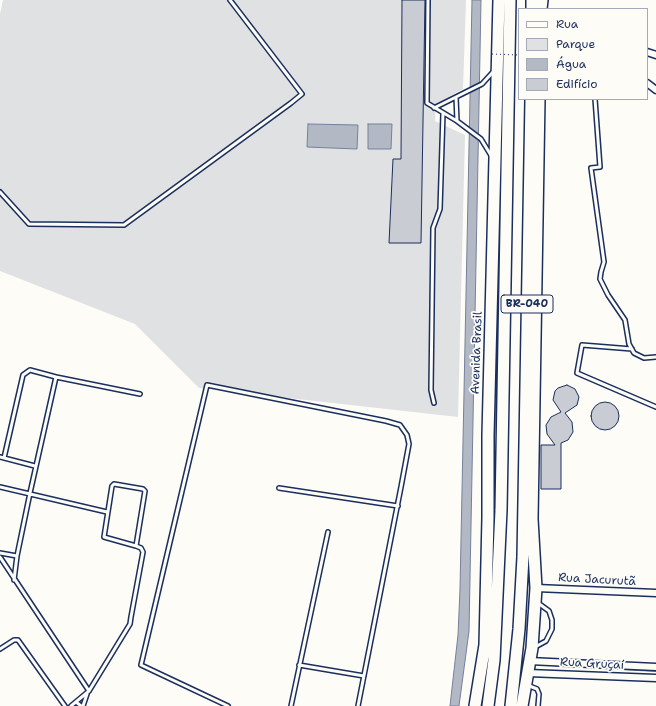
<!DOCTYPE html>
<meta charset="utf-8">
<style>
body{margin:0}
#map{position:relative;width:656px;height:706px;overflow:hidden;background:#fdfcf7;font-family:"Shantell Sans",sans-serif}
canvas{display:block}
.legend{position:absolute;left:518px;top:8px;width:130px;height:92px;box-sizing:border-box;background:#fdfcf7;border:1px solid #a3aaba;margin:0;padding:5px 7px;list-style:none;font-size:12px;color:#1b2f5e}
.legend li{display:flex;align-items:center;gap:8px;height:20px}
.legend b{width:20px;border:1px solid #a3aaba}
</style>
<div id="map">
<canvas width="656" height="706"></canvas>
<ul class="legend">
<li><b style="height:5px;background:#fdfcf7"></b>Rua</li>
<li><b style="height:11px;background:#e0e1e3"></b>Parque</li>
<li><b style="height:11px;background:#b3b8c5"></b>Água</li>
<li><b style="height:11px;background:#c9ccd3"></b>Edifício</li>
</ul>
</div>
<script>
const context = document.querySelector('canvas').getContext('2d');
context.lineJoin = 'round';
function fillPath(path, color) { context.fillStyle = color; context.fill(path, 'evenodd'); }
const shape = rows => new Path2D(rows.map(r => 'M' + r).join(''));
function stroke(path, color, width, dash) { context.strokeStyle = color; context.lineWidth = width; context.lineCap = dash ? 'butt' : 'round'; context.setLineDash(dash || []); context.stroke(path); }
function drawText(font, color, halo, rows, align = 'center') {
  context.font = font + ' "Shantell Sans",sans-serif'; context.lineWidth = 3.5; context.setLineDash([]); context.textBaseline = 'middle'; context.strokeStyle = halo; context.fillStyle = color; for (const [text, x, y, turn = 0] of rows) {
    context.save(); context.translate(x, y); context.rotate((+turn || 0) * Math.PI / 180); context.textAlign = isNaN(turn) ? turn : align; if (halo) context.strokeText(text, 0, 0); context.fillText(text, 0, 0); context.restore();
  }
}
fillPath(shape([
 [3,0,466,0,463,89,436,104,435,121,465,135,458,417,199,388,135,324,0,271,0,14]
]), '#e0e1e3');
const water = shape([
 [472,0,481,0,469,631,459,706,450,706,458,635,460,589,472,0],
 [308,124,358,125,357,149,307,147,308,124],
 [368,124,392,124,391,149,368,149,368,124]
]);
fillPath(water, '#b3b8c5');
stroke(water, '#76819c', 1);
stroke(shape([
 [535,664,656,671]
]), '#76819c', 2);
const building = shape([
 [402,0,425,0,421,243,389,243,393,159,401,159,402,0],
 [567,385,575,389,579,397,577,405,565,413,572,422,573,432,568,440,561,443,561,489,541,489,541,445,555,445,547,434,546,425,551,417,561,412,553,400,555,391,558,388,567,385],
 '591 416a14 14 0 1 1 28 0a14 14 0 1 1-28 0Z'
]);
fillPath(building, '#c9ccd3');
stroke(building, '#1b2f5e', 1);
const lane = shape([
 [428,0,427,103,457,121,481,139,492,157],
 [456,97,457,121],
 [595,99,600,167,591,168,604,262,601,272,600,279,608,295,625,320,629,344,634,353,644,358,656,357],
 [434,108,482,84,493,72],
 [0,192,29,224,124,225,291,103,302,94,230,0],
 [632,349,582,345,577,373,656,407],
 [56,377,140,394],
 [434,403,431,390,433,228,440,209,443,113],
 [0,457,35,466],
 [4,458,23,375,30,370,56,377,30,493,17,556,14,580],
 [0,487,107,512],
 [279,488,398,506],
 [0,553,17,556],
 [0,557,89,691],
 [535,647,546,641,552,629,552,620,549,611,538,603],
 [0,649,14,640,18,640,65,706],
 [299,665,364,676],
 [527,685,537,689,539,694,538,706],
 [76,702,81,706],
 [71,706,89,691,130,624,131,617,143,552,141,548,136,546,104,537,112,486,114,484,143,489,145,491,136,546],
 [83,706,87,694],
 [228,706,141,665,207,385,386,421,400,425,407,435,409,444,401,487,358,706],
 [291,706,328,532]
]);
const street = shape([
 [647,52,656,55],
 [647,83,656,90],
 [536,588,656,593],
 [529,661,656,667],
 [528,673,656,678]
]);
const highway = shape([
 [532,9,532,0],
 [541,9,542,0],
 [475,706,485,645,488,518,488,435,499,0],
 [488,706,494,660,501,510,510,0],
 [511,706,519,629,523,557,531,99],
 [522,706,532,648,536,588,532,519,539,99]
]);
stroke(lane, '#1b2f5e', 6);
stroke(street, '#1b2f5e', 9);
stroke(highway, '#1b2f5e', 14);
stroke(lane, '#fdfcf7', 3);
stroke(street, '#fdfcf7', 6);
stroke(highway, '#fdfcf7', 11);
stroke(shape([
 [492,54,519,55]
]), '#1b2f5e', 1, [1, 3]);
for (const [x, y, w] of [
 [527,304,52]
]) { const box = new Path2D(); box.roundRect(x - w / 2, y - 9, w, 18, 3); context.fillStyle = '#fdfcf7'; context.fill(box); stroke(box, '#1b2f5e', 1); }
drawText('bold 11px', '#1b2f5e', null, [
 ["BR-040",527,304]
]);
drawText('12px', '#1b2f5e', '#fdfcf7', [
 ["Avenida Brasil",477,353,-88],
 ["Rua Jacurutã",597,580,3],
 ["Rua Gruçaí",592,664,3]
]);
</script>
